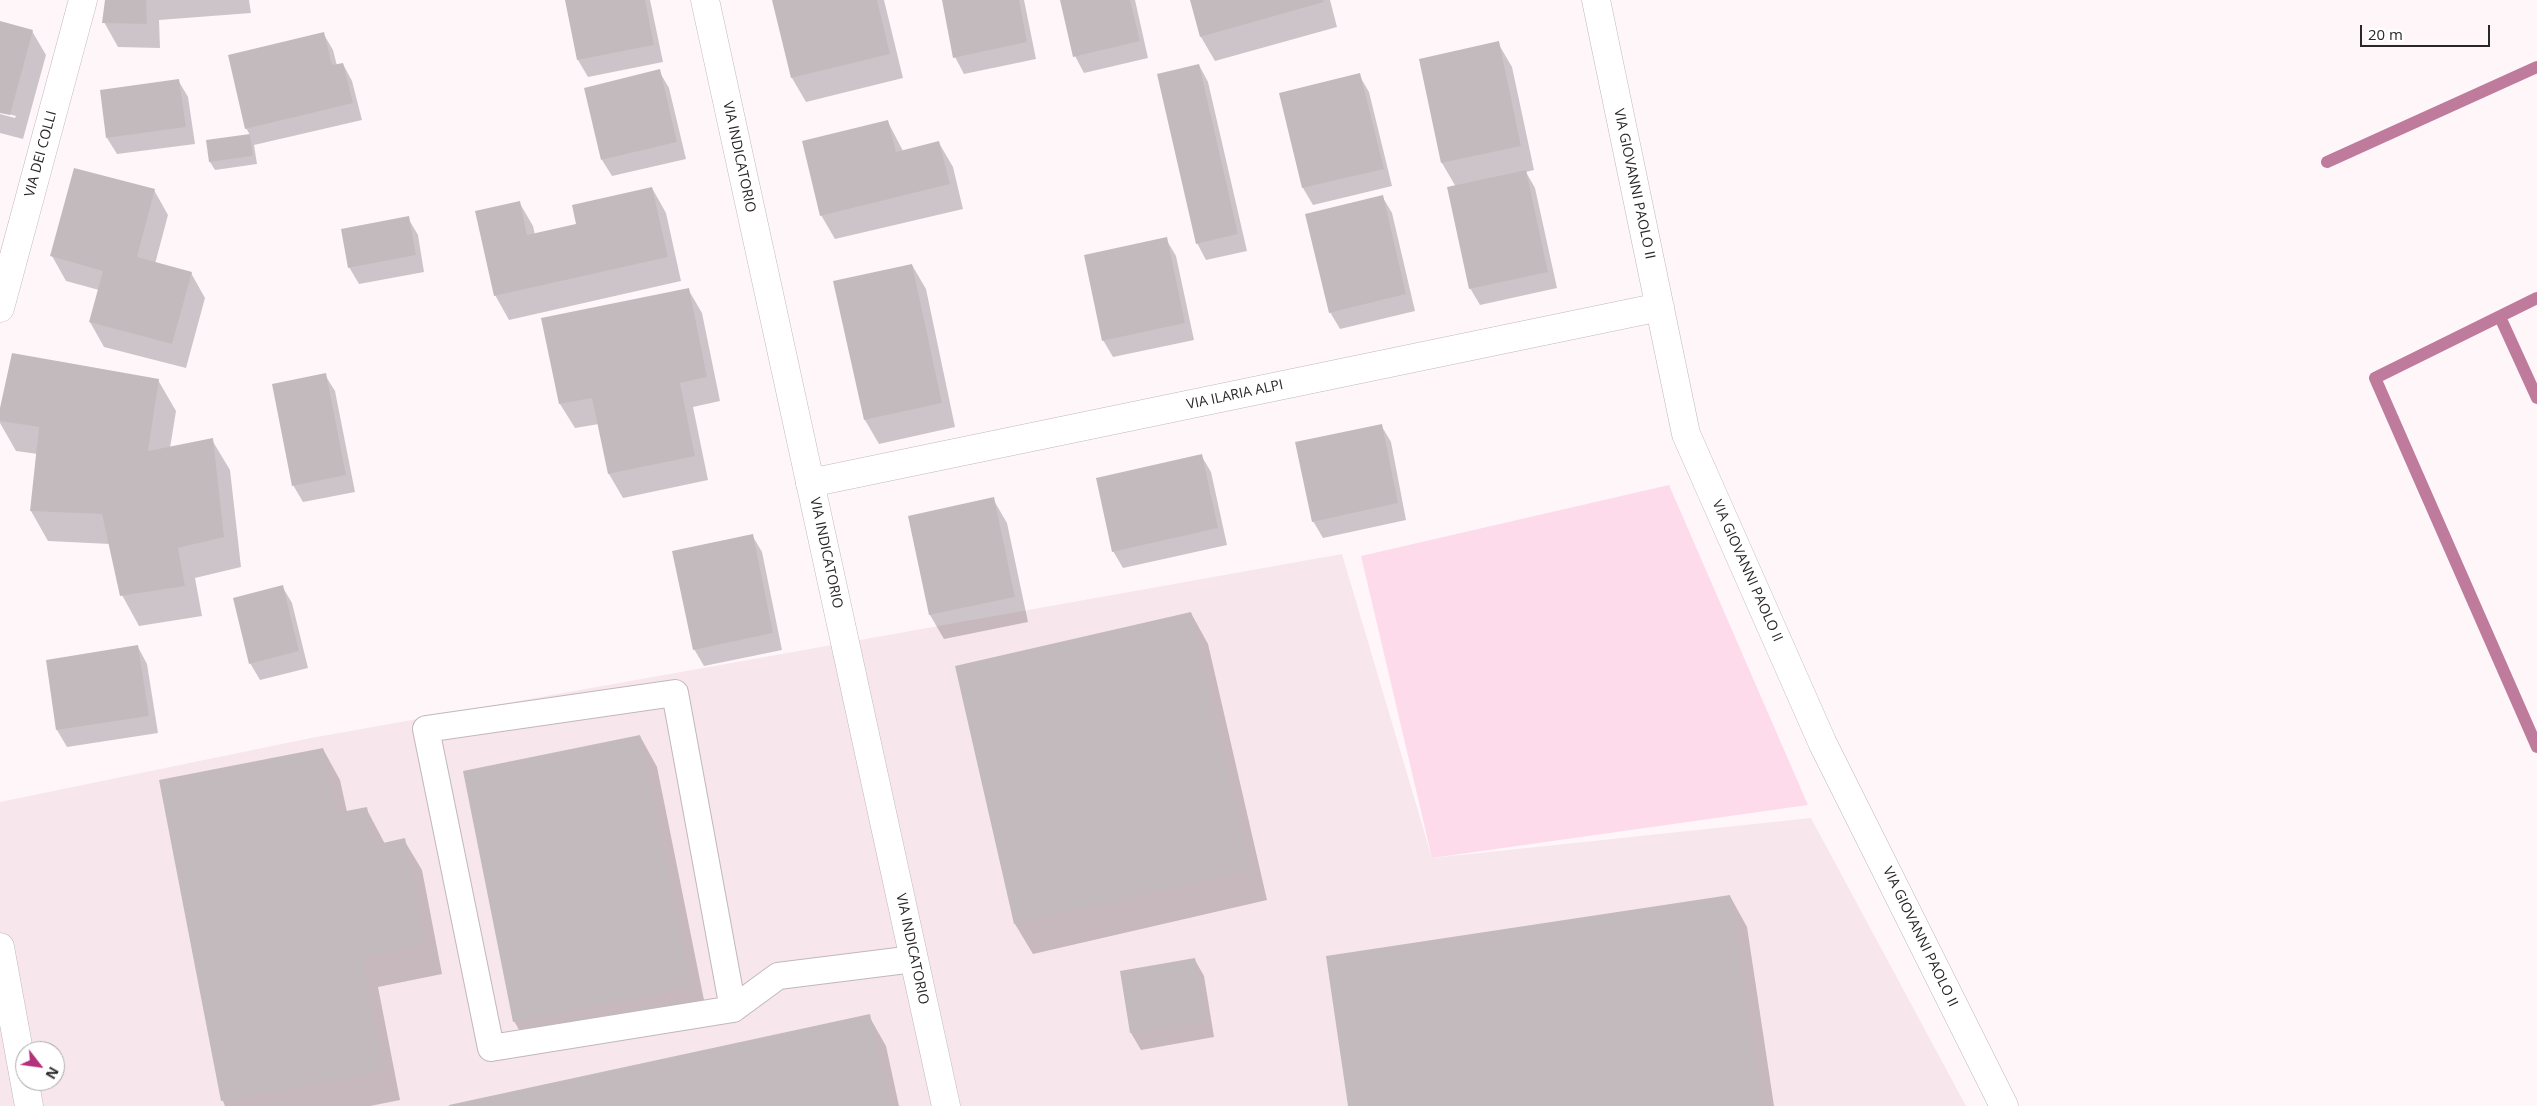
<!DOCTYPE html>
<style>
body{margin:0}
#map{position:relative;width:2537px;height:1106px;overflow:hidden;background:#fff6fa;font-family:"Open Sans",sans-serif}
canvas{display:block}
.north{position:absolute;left:15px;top:1041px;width:50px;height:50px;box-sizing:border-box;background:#fff;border:1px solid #aaa9a9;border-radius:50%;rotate:120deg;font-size:14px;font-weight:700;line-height:20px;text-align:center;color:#2a2728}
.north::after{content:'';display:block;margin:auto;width:18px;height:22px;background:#b3317b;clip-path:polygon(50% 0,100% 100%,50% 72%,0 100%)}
.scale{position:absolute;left:2360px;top:25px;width:130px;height:22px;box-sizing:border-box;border:2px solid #2a2728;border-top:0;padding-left:6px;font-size:15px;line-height:18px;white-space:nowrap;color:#2a2728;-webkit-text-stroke:4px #fff;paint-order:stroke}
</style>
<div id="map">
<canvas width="2537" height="1106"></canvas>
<div class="north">N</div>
<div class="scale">20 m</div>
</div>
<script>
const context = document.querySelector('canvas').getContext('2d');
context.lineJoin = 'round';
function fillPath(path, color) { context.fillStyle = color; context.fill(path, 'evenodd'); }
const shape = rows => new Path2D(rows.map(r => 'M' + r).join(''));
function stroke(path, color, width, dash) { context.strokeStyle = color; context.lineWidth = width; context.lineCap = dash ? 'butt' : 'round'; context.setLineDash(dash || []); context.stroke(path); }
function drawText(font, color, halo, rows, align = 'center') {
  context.font = font + ' "Open Sans",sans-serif'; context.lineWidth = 4.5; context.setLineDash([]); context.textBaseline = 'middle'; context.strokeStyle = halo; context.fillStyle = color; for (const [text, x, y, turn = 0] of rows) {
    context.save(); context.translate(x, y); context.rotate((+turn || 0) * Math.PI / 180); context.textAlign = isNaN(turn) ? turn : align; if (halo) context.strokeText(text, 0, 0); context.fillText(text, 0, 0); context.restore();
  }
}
fillPath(shape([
 [1342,554,1432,858,1811,818,1966,1106,0,1106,0,802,311,738],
 [25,1051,55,1051,55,1081,25,1081]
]), '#f8e6ed');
fillPath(shape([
 [1669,485,1808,805,1432,858,1361,556]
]), '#fedbea');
fillPath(shape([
 [106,0,249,0,251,13,159,20,160,48,118,47,104,22],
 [566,0,650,0,663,62,588,77,578,60],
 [773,0,884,0,903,78,806,102,792,78],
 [943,0,1024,0,1036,59,964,74,955,57],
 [1061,0,1135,0,1148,58,1084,73,1075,56],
 [1191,0,1330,0,1337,27,1215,61,1201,37],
 [0,22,32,31,46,55,23,139,0,133,0,114,15,118,16,116,0,112],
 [323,33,333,50,337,66,343,64,352,81,362,120,254,145,257,164,215,170,210,162,207,141,250,135,246,128],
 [1498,43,1512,67,1534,170,1526,172,1535,188,1557,288,1480,305,1470,288,1456,187,1442,163,1420,60],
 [1199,65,1208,82,1247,251,1206,260,1197,243],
 [659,71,669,88,686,159,612,176,602,160],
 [1359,75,1369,92,1392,186,1313,205,1303,188,1281,94],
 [178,80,188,97,195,144,117,154,107,138],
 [888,122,903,151,939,143,953,167,963,209,835,239,821,215],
 [652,188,666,213,681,281,509,320,495,295,519,202,533,226,535,235,578,225],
 [154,190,168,215,155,264,191,273,205,298,186,368,104,347,90,322,99,290,66,281,52,256],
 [1382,196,1392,213,1415,311,1340,329,1330,312],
 [408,218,418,235,424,272,359,284,349,267],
 [1166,239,1176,256,1194,340,1113,357,1103,340],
 [912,265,926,289,955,427,879,444,865,420,834,282],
 [688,289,702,313,720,401,693,407,708,480,623,498,609,474,599,424,575,428,560,404,543,319],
 [325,375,335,391,355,492,303,502,293,485],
 [158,380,176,411,170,448,212,440,230,470,241,567,195,578,202,616,139,626,122,595,110,544,48,541,31,511,38,454,16,451,0,423,0,414],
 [1381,425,1391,442,1406,520,1323,538,1313,521],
 [1201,455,1211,472,1227,545,1123,568,1113,551],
 [993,499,1007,523,1028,622,944,639,930,615,909,517],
 [752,535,762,552,782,650,704,666,694,649],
 [282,586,292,603,308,668,260,680,250,663],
 [1191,613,1208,644,1267,900,1033,954,1015,924,956,667],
 [138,647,147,664,158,733,67,747,57,730,47,661],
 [640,736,657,767,707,1015,532,1052,514,1021],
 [323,749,340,780,347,812,366,808,385,844,404,840,422,870,442,974,378,987,400,1100,370,1106,225,1106,223,1101,161,781],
 [1730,896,1747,927,1774,1106,1350,1106],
 [1195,960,1204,976,1214,1037,1141,1050,1131,1033,1121,972],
 [869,1016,886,1046,899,1106,451,1106]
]), '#0003');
stroke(shape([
 [2327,162,2537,67],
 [2537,298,2375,378,2537,747],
 [2500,317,2537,398]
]), '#bf7b9c', 12);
fillPath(shape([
 [105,0,146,0,147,24,102,23],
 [565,0,645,0,654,45,577,60],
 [772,0,877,0,890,54,791,78],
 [942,0,1019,0,1027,42,953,58],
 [1060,0,1130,0,1140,41,1073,57],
 [1190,0,1323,0,1324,2,1200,37],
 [0,21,33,30,10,115,0,113],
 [324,32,332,65,343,63,353,103,245,129,228,55],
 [1499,41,1521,146,1441,163,1419,59],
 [1199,64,1238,234,1196,244,1157,74],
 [660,69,677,142,601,160,584,88],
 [1360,73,1384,169,1302,188,1279,93],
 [179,79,186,127,106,138,100,90],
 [888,120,896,152,939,141,950,184,820,216,802,141],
 [250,134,253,156,209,162,206,140],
 [74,168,155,189,137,257,192,272,172,344,89,322,103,271,50,256],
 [1526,170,1548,272,1469,289,1447,187],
 [652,187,668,257,494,296,475,211,520,201,527,235,576,224,572,205],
 [1383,195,1406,294,1329,313,1305,214],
 [409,216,416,255,348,268,341,229],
 [1167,237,1185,323,1102,341,1084,255],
 [912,264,942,403,864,420,833,281],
 [689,288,707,377,680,383,695,456,608,474,592,398,559,404,541,318],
 [12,353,159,379,148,451,213,438,224,537,178,548,185,586,120,596,102,514,30,511,39,427,0,421,0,408],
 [326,373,346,475,292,486,272,384],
 [1382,424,1398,503,1312,522,1295,442],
 [1202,454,1218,528,1112,552,1096,478],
 [994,497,1015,597,929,615,908,516],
 [753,534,773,633,693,650,672,551],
 [283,585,299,651,249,664,233,598],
 [1191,612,1250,869,1014,924,955,666],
 [138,645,149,716,56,730,46,660],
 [640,735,691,985,513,1022,463,771],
 [323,748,336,813,367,807,374,845,405,838,425,944,362,957,383,1070,221,1101,159,780],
 [1730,895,1762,1106,1348,1106,1326,956],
 [1195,958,1205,1020,1130,1033,1120,971],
 [870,1014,889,1106,449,1106,449,1105]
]), '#c3babe');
const service = shape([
 [733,1009,675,693,426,729,491,1048,733,1009,778,976,914,959]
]);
const minor = shape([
 [1596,0,1686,434,1823,744,2004,1106],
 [0,308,83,0],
 [810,483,1660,307],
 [0,947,29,1106]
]);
const tertiary = shape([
 [705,0,946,1106]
]);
stroke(service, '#c1b8bb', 28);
stroke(minor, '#c1b8bb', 29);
stroke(tertiary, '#c1b8bb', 29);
stroke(service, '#fff', 26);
stroke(minor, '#fff', 28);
stroke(tertiary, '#fff', 28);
drawText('14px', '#2a2728', '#fff', [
 ["VIA DEI COLLI",41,154,-75],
 ["VIA INDICATORIO",739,157,78],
 ["VIA GIOVANNI PAOLO II",1634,184,78],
 ["VIA ILARIA ALPI",1235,395,-12],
 ["VIA INDICATORIO",826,553,78],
 ["VIA GIOVANNI PAOLO II",1747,571,66],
 ["VIA GIOVANNI PAOLO II",1920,937,64],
 ["VIA INDICATORIO",912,949,78]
]);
</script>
